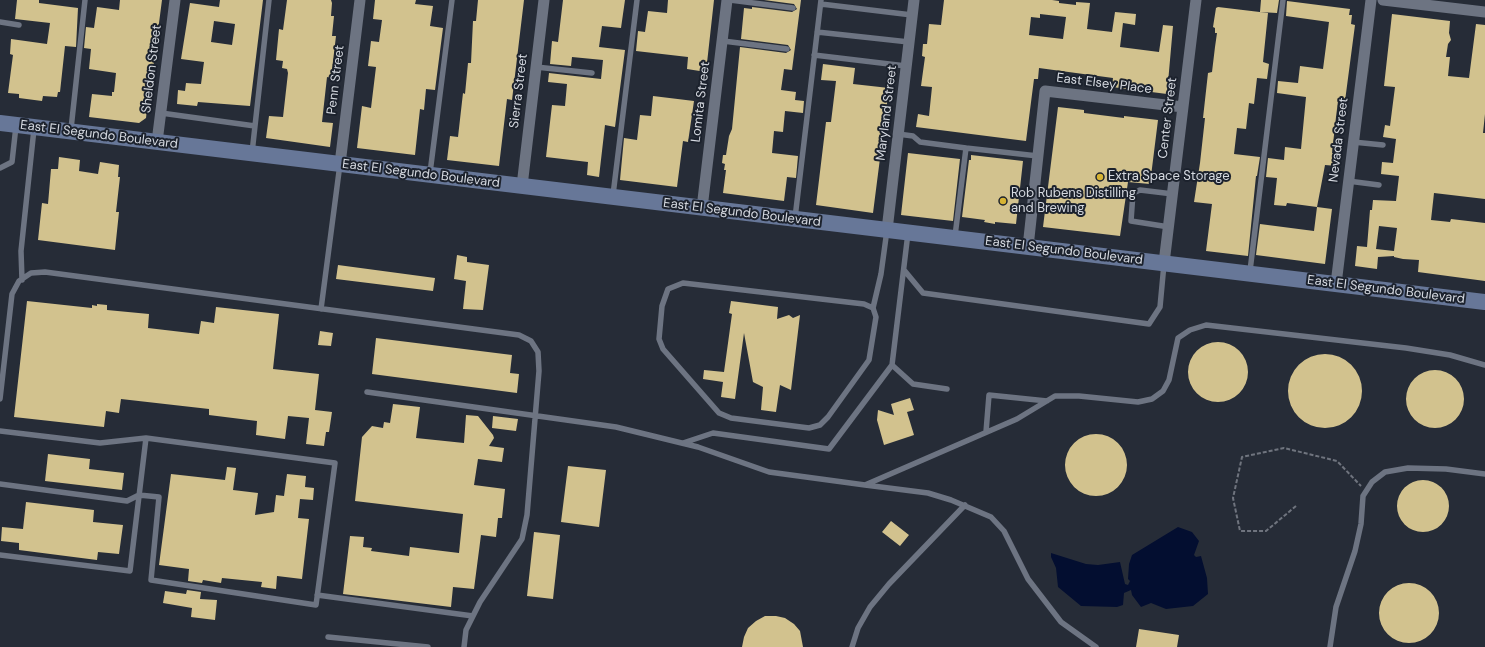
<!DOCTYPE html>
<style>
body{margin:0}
canvas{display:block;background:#262c37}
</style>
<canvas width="1485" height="647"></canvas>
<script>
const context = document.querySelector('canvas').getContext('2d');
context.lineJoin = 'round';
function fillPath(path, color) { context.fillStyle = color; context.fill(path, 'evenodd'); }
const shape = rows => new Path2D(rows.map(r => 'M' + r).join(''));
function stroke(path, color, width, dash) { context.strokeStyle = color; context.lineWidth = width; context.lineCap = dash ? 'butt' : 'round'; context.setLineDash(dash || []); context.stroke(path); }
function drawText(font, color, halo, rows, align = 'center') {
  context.font = font + ' "DM Sans",sans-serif'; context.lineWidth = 4; context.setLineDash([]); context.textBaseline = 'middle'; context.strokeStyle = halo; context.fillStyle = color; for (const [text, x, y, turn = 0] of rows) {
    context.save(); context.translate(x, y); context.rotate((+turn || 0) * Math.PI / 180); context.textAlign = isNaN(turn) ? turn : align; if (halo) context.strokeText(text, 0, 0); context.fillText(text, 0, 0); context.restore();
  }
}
fillPath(shape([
 [1178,527,1192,532,1199,541,1194,555,1196,557,1201,556,1207,578,1208,594,1193,606,1166,609,1151,603,1141,607,1132,595,1131,590,1124,593,1123,605,1117,607,1081,606,1058,587,1056,568,1051,557,1051,553,1086,564,1098,565,1120,562,1125,584,1128,585,1130,581,1128,579,1129,564,1132,555]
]), '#030e30');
fillPath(shape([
 [17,0,39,0,39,3,78,8,76,47,65,46,60,92,58,92,57,97,43,96,42,101,19,98,19,94,8,93,13,55,10,54,11,39,47,44,50,23,15,19],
 [120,0,162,0,150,92,152,92,151,101,148,100,146,118,139,123,89,117,92,94,112,96,112,92,114,92,116,73,89,69,91,49,84,48,86,27,94,28,97,7,119,10],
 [220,0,263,0,250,106,198,102,197,106,177,104,178,90,185,91,186,83,201,84,204,62,181,59,190,3,219,7],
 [214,21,235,24,232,45,211,42],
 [287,0,331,0,332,3,331,16,334,16,332,36,336,36,331,78,327,77,322,122,333,123,330,147,266,138,269,116,283,117,288,73,287,69,282,68,283,61,276,60,279,29,283,30],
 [375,0,416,0,415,4,433,6,430,26,443,28,435,90,426,89,424,110,420,109,415,155,357,148,362,106,371,108,376,67,368,66,371,41,379,42,382,20,373,19],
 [478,0,524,0,512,100,507,99,499,166,447,160,450,136,458,137,463,93,465,94,468,63,471,63,473,21,476,21],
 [563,0,625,0,621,28,602,26,599,47,625,50,615,127,605,125,599,177,587,175,588,162,546,157,552,105,565,106,567,84,548,82,549,73,601,79,603,60,572,57,571,66,550,64,552,41,558,42],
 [668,0,714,0,706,72,687,69,688,57,636,51,638,31,645,32,648,11,667,13],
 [764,0,801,0,792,70,784,69,781,90,796,92,795,100,804,101,803,113,785,111,783,132,774,131,772,153,798,156,796,178,787,177,784,201,723,193,726,170,724,170,725,164,722,163,723,155,726,155,729,136,732,129,740,47,786,53,791,50,788,45,741,39,744,8,752,9,752,7,792,12,797,9,794,4],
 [944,0,1052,0,1059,1,1059,3,1076,5,1076,2,1090,3,1087,29,1112,32,1115,12,1136,14,1135,25,1123,23,1120,47,1159,52,1163,25,1173,26,1167,94,1112,87,1113,78,1039,68,1038,79,1034,79,1026,141,916,127,918,114,929,116,932,87,921,86,925,57,922,56,923,44,927,44,929,24,941,25],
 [1040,14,1066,17,1063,39,1029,35,1031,17,1040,18],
 [1261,0,1279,0,1277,13,1260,12],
 [1287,1,1350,9,1349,15,1352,15,1351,24,1355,25,1345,101,1338,101,1336,117,1332,153,1338,153,1337,166,1325,165,1317,207,1287,203,1286,206,1274,205,1277,178,1266,177,1268,158,1284,160,1285,147,1301,149,1306,97,1277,93,1278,81,1298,83,1300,66,1323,69,1326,46,1329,22,1286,16],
 [1218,7,1268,13,1263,62,1269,64,1267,79,1257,78,1254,104,1249,103,1246,129,1237,128,1234,154,1260,157,1257,176,1256,176,1248,256,1206,251,1212,204,1194,202,1200,163,1205,118,1203,118,1208,73,1212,72,1215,47,1217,33,1215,33,1215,28,1213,27,1216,8],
 [1392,14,1450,21,1449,33,1451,40,1448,44,1446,57,1450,57,1448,76,1469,78,1476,24,1485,25,1485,114,1483,133,1485,133,1485,199,1434,193,1431,220,1450,222,1451,219,1485,223,1485,281,1418,272,1419,260,1403,259,1394,257,1394,256,1378,257,1377,269,1355,266,1357,246,1367,247,1370,210,1372,210,1373,200,1396,201,1399,176,1381,174,1382,162,1393,163,1396,139,1383,137,1385,125,1390,126,1395,87,1384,86],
 [1379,226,1397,228,1394,251,1376,249],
 [823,64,855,68,853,84,889,88,873,213,816,205,826,122,831,122,836,81,821,80],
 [653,96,694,101,688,142,683,141,677,187,620,180,624,138,637,140,640,115,651,116],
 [1058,107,1084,110,1084,113,1124,118,1124,116,1158,120,1150,184,1128,182,1120,236,1043,227],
 [908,153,960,159,953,221,901,215],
 [971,155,1023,161,1016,224,995,222,995,224,984,222,985,220,962,217,969,160,971,160],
 [59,157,80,160,79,171,98,174,100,162,119,165,118,177,120,177,116,212,119,212,115,250,38,240,42,203,48,204,51,169,58,169],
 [1317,207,1332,209,1325,264,1256,255,1260,224,1314,231],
 [457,255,467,257,467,262,489,265,483,310,463,309,466,281,454,279],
 [338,265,435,278,433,291,336,279],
 [27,301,92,308,92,305,97,306,97,304,107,305,107,310,149,314,148,328,199,334,201,321,214,323,216,307,279,314,273,369,319,374,315,410,332,412,329,432,326,432,324,446,306,444,309,418,288,416,285,439,256,435,257,421,209,415,209,409,121,399,119,413,106,411,104,427,14,417],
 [731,301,778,307,777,319,789,315,793,318,800,315,791,390,780,385,776,412,761,410,763,387,753,382,744,333,735,399,721,397,723,382,703,379,704,370,724,372,732,314,729,313],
 [320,331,333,333,331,346,318,345],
 [376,338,512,355,510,373,519,374,517,393,372,374],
 '1188 372a30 30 0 1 1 60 0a30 30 0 1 1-60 0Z',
 '1288 391a37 37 0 1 1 74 0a37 37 0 1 1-74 0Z',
 '1406 399a29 29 0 1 1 58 0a29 29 0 1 1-58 0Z',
 [910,398,914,410,907,412,914,435,884,445,877,420,878,410,894,415,891,404],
 [393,404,420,407,416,438,464,443,466,415,478,416,493,435,494,438,489,446,504,448,502,462,478,459,474,485,505,489,502,518,498,518,496,537,481,535,474,589,453,587,451,607,343,594,350,536,364,537,363,547,372,548,371,551,409,556,410,547,459,553,463,514,355,501,362,437,372,426,383,428,384,422,390,423],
 [493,416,518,419,516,431,492,428],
 '1065 465a31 31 0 1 1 62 0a31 31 0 1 1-62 0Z',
 [48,454,90,459,89,469,124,473,122,490,45,481],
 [568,466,606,470,599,527,561,522],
 [227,467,236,468,233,490,258,493,255,515,274,512,276,495,284,496,287,474,306,476,305,487,314,488,313,500,300,499,298,518,309,519,302,579,277,576,276,589,261,587,262,582,222,578,221,583,203,580,202,583,188,581,189,569,159,565,171,474,225,480],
 '1397 506a26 26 0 1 1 52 0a26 26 0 1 1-52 0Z',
 [26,502,94,510,93,522,123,525,119,554,98,552,97,560,19,550,19,543,1,541,2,527,23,529],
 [891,521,909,535,900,546,882,532],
 [534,532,560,535,553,599,527,596],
 '1379 613a30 30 0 1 1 60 0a30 30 0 1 1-60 0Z',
 [187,590,201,592,200,599,217,600,215,620,191,617,192,608,163,603,165,591,186,594],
 [765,616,776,616,785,618,794,624,800,631,803,647,742,647,744,637,748,628,756,621],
 [1139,629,1179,635,1177,647,1136,647]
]), '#d2c28e');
stroke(shape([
 [1296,506,1266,531,1240,531,1233,498,1242,457,1284,448,1337,461,1361,486]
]), '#6f747e', 2, [4, 2]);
stroke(shape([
 [730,0,793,8],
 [821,4,912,15],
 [0,22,19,25],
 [817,32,909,42],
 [723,41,787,49],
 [814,55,906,66],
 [536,67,592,73],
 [161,113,255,126],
 [71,129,85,0],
 [898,134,913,136,920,142,966,148],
 [1353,142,1383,145],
 [252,153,269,0],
 [0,168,12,162,16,126],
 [430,173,452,0],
 [1348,181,1379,185],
 [613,195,637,0],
 [795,218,821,0],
 [1169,227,1131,221,1133,193,1140,190,1173,194],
 [955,236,966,148,1038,156],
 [904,270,923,293,1149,324,1160,307,1164,264],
 [1250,271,1283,0],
 [22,280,21,251,34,129],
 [873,308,876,317,869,360,828,417,820,425,809,428,731,418,719,413,663,349,659,339,662,306,668,289,683,283,864,304,873,308,881,274,887,230],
 [321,309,340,164],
 [892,365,913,384,947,389],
 [367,392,616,427,698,447,769,472,865,485,1017,419,1055,396,1079,396,1138,402,1152,399,1163,391,1169,380,1178,338,1190,330,1206,325,1406,348,1450,355,1485,365],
 [0,399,12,294,19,281,31,273,45,272,519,335,531,341,538,352,539,371,527,515,522,539,480,602,466,630,464,647],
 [0,431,100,443,146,438,335,463,316,605,151,580,159,497,139,495,127,501,0,484],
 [986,432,989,395,1047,401],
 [683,443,713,433,829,449,892,365,908,233],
 [865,485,928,493,951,500,991,517,1004,531,1028,579,1061,622,1096,647],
 [0,555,130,571,146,438],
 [317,595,473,616],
 [328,637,428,647],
 [852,647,858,628,870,607,889,584,965,505],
 [1330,647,1336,607,1355,551,1361,524,1363,496,1372,482,1385,472,1408,468,1446,469,1485,474]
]), '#6d7482', 5.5);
stroke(shape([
 [1383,0,1485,12],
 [157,142,175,0],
 [340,164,360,0],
 [522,186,544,0],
 [702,208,727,0],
 [887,230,914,0],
 [1028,247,1045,91,1183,107],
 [1164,263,1196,0],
 [1336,284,1371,0]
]), '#6d7482', 11);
stroke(shape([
 [0,123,1485,302]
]), '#677798', 16);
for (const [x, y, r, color] of [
 [1100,177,4,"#d7b434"],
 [1003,201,4,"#d7b434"]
]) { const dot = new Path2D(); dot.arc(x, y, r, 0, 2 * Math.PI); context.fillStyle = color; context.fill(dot); stroke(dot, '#1c222d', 1.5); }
drawText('13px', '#d5d9e0', '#1c222d', [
 ["Sheldon Street",152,69,-83],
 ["Penn Street",336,80,-83],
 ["East Elsey Place",1104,84,7],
 ["Sierra Street",519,91,-83],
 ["Lomita Street",701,102,-83],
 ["Maryland Street",887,113,-83],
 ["Center Street",1168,118,-83],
 ["East El Segundo Boulevard",99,135,7],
 ["Nevada Street",1339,140,-83],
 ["East El Segundo Boulevard",421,174,7],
 ["East El Segundo Boulevard",742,213,7],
 ["East El Segundo Boulevard",1064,251,7],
 ["East El Segundo Boulevard",1386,290,7]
]);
drawText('13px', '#d5d9e0', '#1c222d', [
 ["Extra Space Storage",1108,177],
 ["Rob Rubens Distilling",1011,194],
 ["and Brewing",1011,209]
], 'left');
</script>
